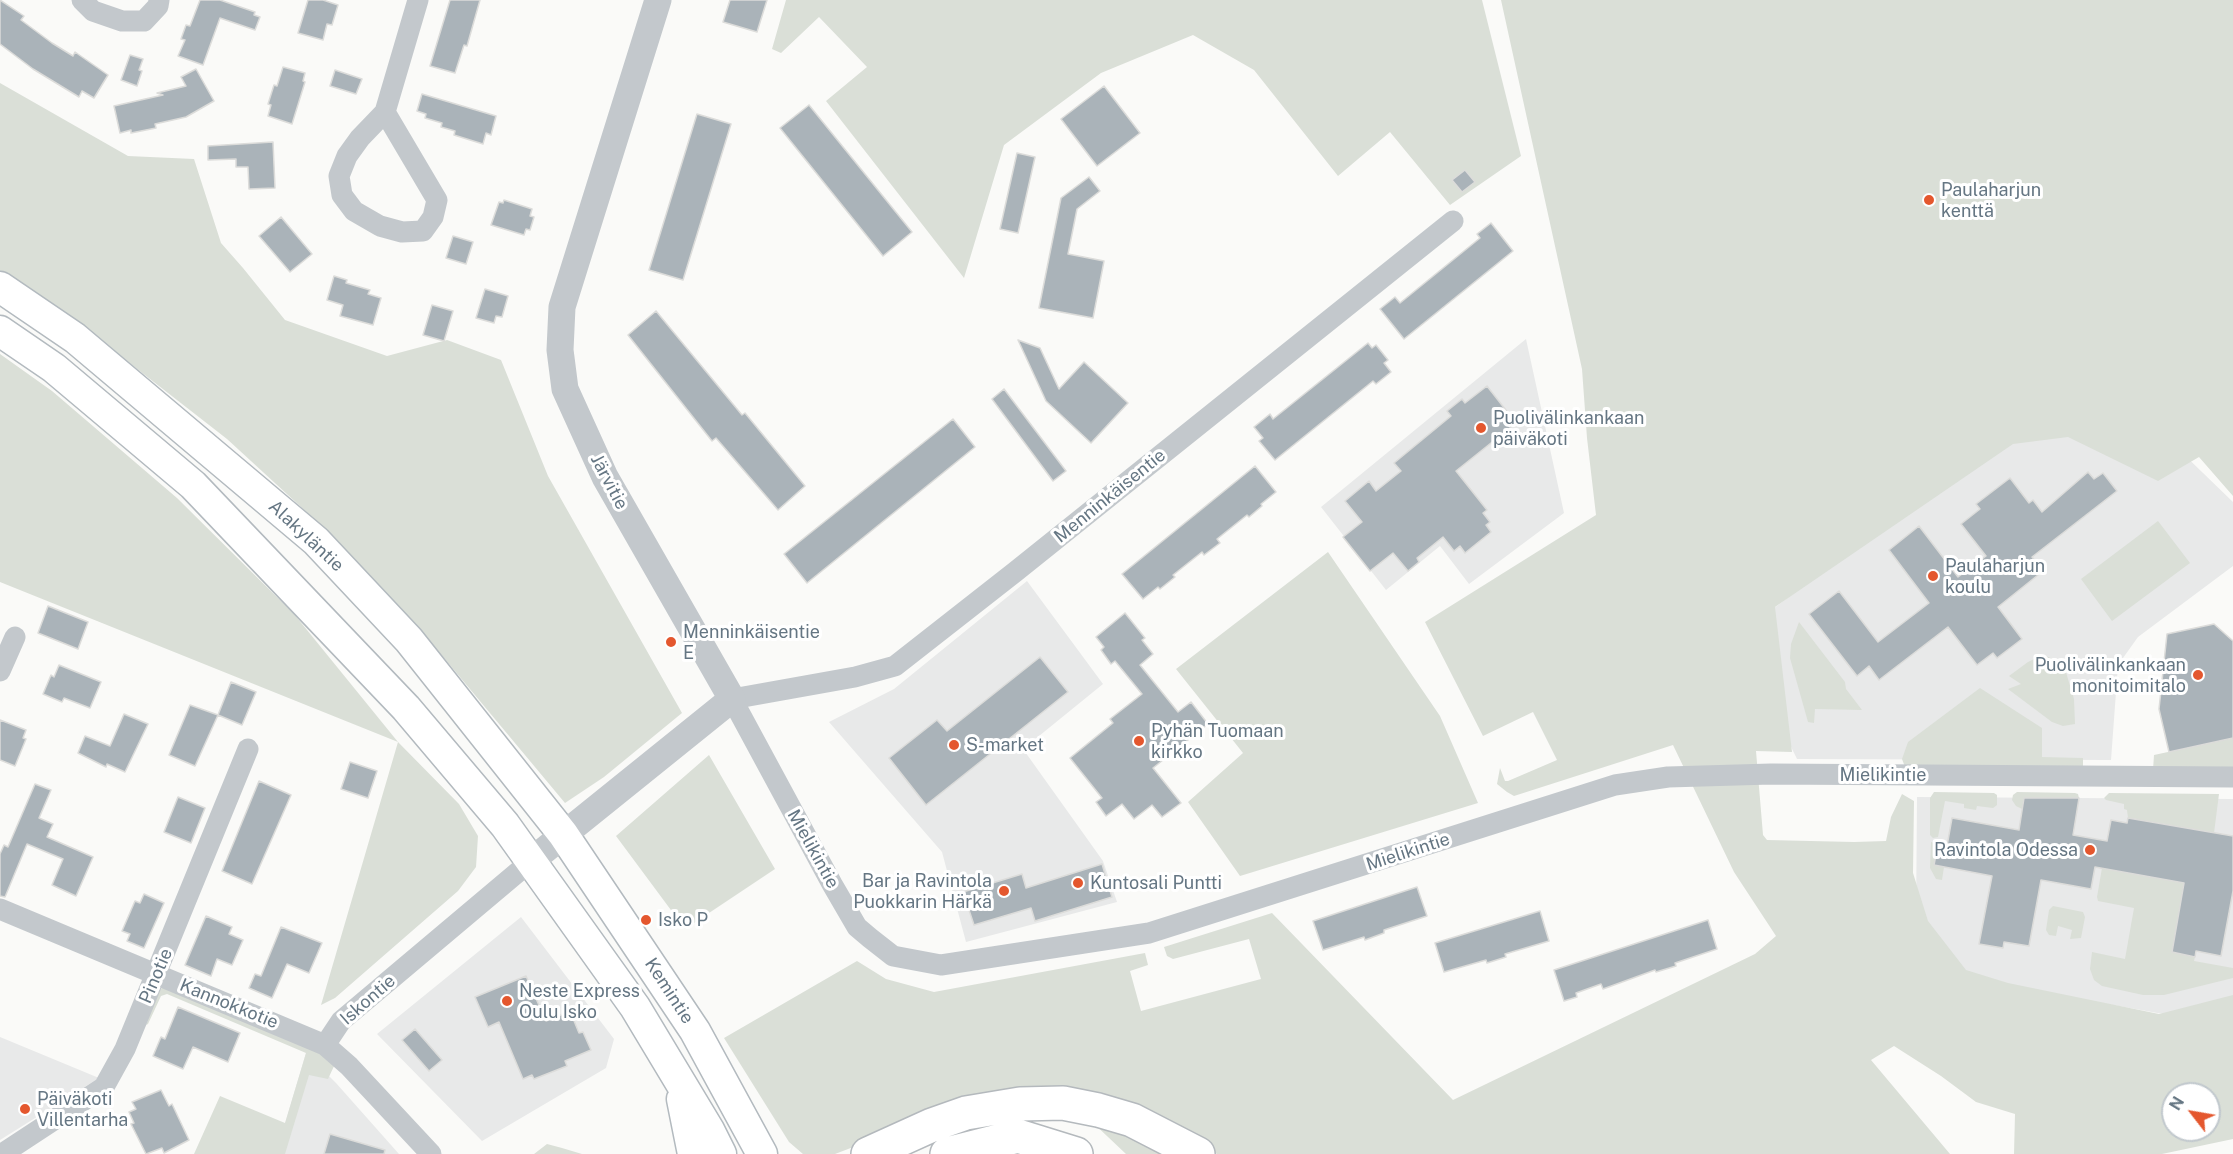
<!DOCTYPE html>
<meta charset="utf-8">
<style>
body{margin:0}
#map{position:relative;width:2233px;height:1154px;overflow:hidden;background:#fafaf8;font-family:"Public Sans",sans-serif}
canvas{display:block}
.north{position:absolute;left:2161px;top:1082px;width:60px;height:60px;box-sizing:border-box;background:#fff;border:2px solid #c1c8cd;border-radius:50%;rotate:301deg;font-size:16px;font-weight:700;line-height:24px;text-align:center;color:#657683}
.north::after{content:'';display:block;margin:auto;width:21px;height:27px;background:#e4572e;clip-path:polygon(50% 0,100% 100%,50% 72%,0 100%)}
</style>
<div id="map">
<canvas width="2233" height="1154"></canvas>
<div class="north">N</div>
</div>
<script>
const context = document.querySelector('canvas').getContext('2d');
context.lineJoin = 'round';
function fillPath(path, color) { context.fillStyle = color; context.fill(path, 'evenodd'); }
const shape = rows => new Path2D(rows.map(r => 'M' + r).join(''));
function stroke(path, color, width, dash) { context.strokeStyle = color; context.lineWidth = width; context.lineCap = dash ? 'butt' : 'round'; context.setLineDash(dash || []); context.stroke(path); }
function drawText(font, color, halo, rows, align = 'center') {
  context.font = font + ' "Public Sans",sans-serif'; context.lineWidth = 6; context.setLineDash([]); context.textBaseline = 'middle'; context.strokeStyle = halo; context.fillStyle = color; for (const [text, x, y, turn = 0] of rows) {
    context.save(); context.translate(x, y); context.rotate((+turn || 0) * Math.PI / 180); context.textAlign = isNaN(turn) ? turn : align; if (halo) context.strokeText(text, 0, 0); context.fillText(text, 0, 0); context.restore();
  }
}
fillPath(shape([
 [1526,339,1564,513,1469,584,1440,546,1386,590,1321,507],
 [2054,397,2140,412,2233,502,2233,566,2138,637,2118,665,2111,760,1797,759,1737,636],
 [1027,581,1103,684,1023,749,1103,861,1117,902,966,942,942,852,829,722,894,689],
 [1917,797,2233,799,2233,996,2163,1014,1963,978,1916,922],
 [521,917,614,1039,606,1068,482,1141,377,1034],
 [0,1037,99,1078,0,1140],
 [306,1053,336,1083,399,1154,276,1154]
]), '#e8e9e9');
fillPath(shape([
 [786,0,1482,0,1521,156,1450,205,1390,132,1338,176,1254,70,1193,35,1101,73,1004,145,964,278,826,101,867,67,819,17,781,53,772,49],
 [1501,0,2233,0,2233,496,2199,457,2158,481,2068,437,2013,444,1775,607,1792,752,1756,751,1763,835,1767,840,1854,842,1886,841,1891,817,1902,794,1914,801,1913,873,1928,921,1966,970,2008,983,2159,1014,2233,995,2233,1139,2162,1154,2014,1154,2015,1114,1976,1102,1941,1076,1894,1046,1871,1060,1950,1154,1217,1154,1134,1109,966,1104,835,1154,803,1154,789,1142,724,1038,857,961,886,979,934,992,1145,953,1148,965,1130,971,1141,1011,1261,979,1249,939,1173,959,1167,956,1164,947,1272,913,1453,1100,1755,954,1776,936,1734,872,1673,745,1514,796,1507,792,1497,784,1500,768,1505,781,1508,781,1557,760,1533,712,1483,736,1425,622,1596,515,1587,438,1582,369],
 [2173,1094,2209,1094,2209,1130,2173,1130],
 [0,83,128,156,194,159,221,243,243,268,285,320,387,356,447,340,501,360,548,476,682,713,604,777,565,803,424,634,325,529,227,439,82,326,0,272],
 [0,354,52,391,177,498,294,614,398,742,459,804,478,836,476,867,458,891,335,998,321,1005,398,742,0,582],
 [2158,521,2190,563,2112,621,2081,579],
 [1328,552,1440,716,1478,803,1240,876,1188,802,1243,753,1176,669],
 [1799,622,1845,682,1846,689,1862,710,1815,709,1814,723,1808,722,1790,658,1791,644],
 [2046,656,2057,661,2065,669,2074,699,2075,724,2063,726,2052,722,2008,689,2021,684,2009,676,2028,662,2038,657],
 [1980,688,2042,728,2042,757,2083,758,2083,768,1905,767,1902,759,1908,742],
 [2233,738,2233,769,2153,770,2154,755],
 [709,755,775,869,685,929,616,836],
 [1934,792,1994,793,1997,795,1997,805,1993,808,1977,806,1976,810,1964,808,1964,804,1945,801,1938,837,1933,838,1930,835,1930,798],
 [2017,792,2075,793,2078,794,2079,798,2024,798,2022,809,2016,806,2012,800,2013,795],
 [2109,793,2219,794,2214,833,2189,828,2188,834,2170,825,2154,822,2136,824,2137,819,2128,818,2127,810,2124,809,2124,804,2106,800,2104,798],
 [1931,842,1938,844,1934,865,1944,867,1942,880,1936,879,1930,868],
 [2102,868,2184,883,2172,952,2195,957,2194,961,2233,968,2233,978,2164,995,2143,995,2102,986,2094,980,2090,969,2092,952,2125,959,2134,908,2098,901,2097,897],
 [2053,906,2083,912,2085,917,2081,938,2070,939,2072,930,2058,926,2056,936,2049,935,2046,930,2049,910],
 [164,987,308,1046,335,1064,328,1079,309,1075,285,1154,194,1154,220,1096,285,1123,306,1053,167,994,161,996,148,1024,146,1025,159,990],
 [1089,1119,1178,1154,1126,1154],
 [547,1144,562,1148,582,1154,534,1154]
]), '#dadfd7');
const building = shape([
 [0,0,24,16,21,20,52,43,73,56,75,52,108,75,94,98,82,91,79,97,33,69,0,44,0,0],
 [200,0,220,0,255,12,254,15,260,17,255,30,220,18,203,65,178,56,185,40,181,39,186,25,190,26,200,0],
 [308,0,323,0,338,5,332,25,327,24,323,40,298,33,308,0],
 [450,0,480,0,467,46,464,45,455,73,430,66,450,0],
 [730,0,767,0,757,32,723,22,730,0],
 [130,55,143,59,139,70,142,71,137,86,121,80,130,55],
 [283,67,305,73,303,81,305,82,292,124,268,116,271,105,268,104,274,85,277,86,283,67],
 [196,69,214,101,186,117,155,124,156,128,131,133,131,130,120,133,114,106,163,95,157,93,186,86,181,77,196,69],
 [335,70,362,79,356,94,330,86,335,70],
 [1104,86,1140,133,1097,166,1061,119,1104,86],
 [422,94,496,116,491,135,486,133,483,144,454,135,455,131,441,127,442,123,425,118,426,114,417,111,422,94],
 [809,105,912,232,883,256,780,128,809,105],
 [697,114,731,124,683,280,649,270,697,114],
 [273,142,275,188,249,189,248,167,236,167,236,159,208,160,208,146,273,142],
 [1017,153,1035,157,1018,233,1000,229,1017,153],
 [1465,170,1475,182,1462,192,1452,180,1465,170],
 [1089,177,1100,191,1077,209,1068,254,1104,261,1093,318,1039,308,1061,198,1089,177],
 [504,200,532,209,530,216,534,217,530,230,526,229,524,235,491,225,499,202,503,203,504,200],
 [281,217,312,254,290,272,259,236,281,217],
 [1491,223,1513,251,1404,339,1380,309,1395,297,1400,303,1480,238,1477,234,1491,223],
 [453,236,473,242,466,264,446,258,453,236],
 [334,276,347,280,346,283,370,290,368,294,381,298,373,325,340,316,343,305,327,300,334,276],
 [485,289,508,296,502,317,496,316,494,323,476,318,485,289],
 [432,305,453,311,444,341,423,335,432,305],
 [656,311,742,415,745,413,805,486,778,510,716,438,712,441,628,335,656,311],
 [1018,340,1040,348,1059,389,1084,362,1128,403,1091,443,1046,401,1018,340],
 [1368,343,1372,348,1376,345,1388,360,1384,363,1391,372,1376,384,1373,381,1275,460,1259,441,1263,438,1254,427,1270,414,1273,419,1368,343],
 [1487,386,1516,423,1456,471,1487,510,1483,513,1490,522,1486,525,1491,532,1465,553,1460,546,1454,551,1443,537,1417,558,1419,562,1408,571,1393,553,1370,571,1343,537,1362,522,1345,501,1369,481,1376,491,1401,471,1394,463,1451,416,1447,411,1462,399,1465,403,1487,386],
 [1004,389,1066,471,1053,481,992,399,1004,389],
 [953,419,975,447,807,583,784,554,953,419],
 [1255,466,1276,492,1261,504,1262,506,1249,517,1247,515,1217,539,1220,543,1204,555,1202,552,1173,575,1175,577,1160,589,1158,587,1143,599,1122,574,1255,466],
 [2088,472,2094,479,2103,473,2117,491,2032,557,2043,571,1998,607,2022,639,1997,658,1993,653,1977,665,1948,627,1879,680,1869,666,1857,676,1809,614,1839,591,1878,642,1929,603,1889,550,1919,526,1958,577,1986,556,1961,524,1980,509,1976,504,2010,478,2029,503,2033,500,2042,512,2088,472],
 [48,606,88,622,78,649,38,633,48,606],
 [1125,613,1145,638,1142,640,1153,654,1140,665,1178,712,1191,702,1208,724,1153,768,1181,803,1162,817,1152,805,1134,819,1122,804,1106,816,1096,802,1102,798,1070,758,1113,723,1110,719,1142,694,1115,661,1111,664,1101,650,1104,647,1096,637,1125,613],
 [2214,624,2233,641,2233,738,2169,752,2159,709,2167,634,2214,624],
 [1040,657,1068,692,926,805,889,758,937,720,947,731,1040,657],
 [59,665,101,682,90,708,64,698,62,702,43,694,51,675,54,677,59,665],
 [231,682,256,692,242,725,218,715,231,682],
 [190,705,218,715,195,766,169,755,190,705],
 [124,714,148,724,125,772,107,764,106,767,78,753,85,736,110,746,124,714],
 [0,720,26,730,23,738,26,739,15,766,0,760,0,720],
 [350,762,377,771,368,798,341,789,350,762],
 [259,781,291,795,252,884,222,871,259,781],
 [35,784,51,790,39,818,53,824,47,837,93,857,76,896,52,885,63,859,27,844,5,897,0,896,0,854,4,845,8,847,35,784],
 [178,797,205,808,191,843,164,832,178,797],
 [2024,798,2079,798,2073,835,2107,841,2111,820,2127,823,2128,818,2233,836,2233,891,2221,956,2196,951,2195,957,2172,952,2184,883,2095,867,2091,889,2041,880,2029,946,2004,942,2003,948,1979,944,1992,876,1934,865,1938,844,1947,846,1952,818,2019,830,2024,798],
 [1102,864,1112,897,1035,921,1031,908,974,925,963,892,1022,874,1026,888,1102,864],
 [1417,887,1427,916,1384,930,1384,933,1365,940,1364,937,1323,950,1313,921,1417,887],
 [144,894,164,903,144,948,127,941,130,934,122,931,135,901,140,903,144,894],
 [1540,911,1549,941,1505,954,1506,957,1487,963,1486,960,1444,972,1435,943,1540,911],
 [206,916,232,927,229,934,243,940,232,965,217,959,211,976,185,965,206,916],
 [1708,920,1717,949,1675,963,1676,966,1656,972,1655,970,1603,989,1601,984,1576,993,1577,997,1564,1001,1554,970,1708,920],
 [281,927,322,943,309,973,287,964,272,998,249,988,255,974,261,976,281,927],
 [526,976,546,1021,570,1011,579,1033,583,1032,591,1050,565,1061,567,1066,534,1079,532,1075,523,1079,499,1022,488,1027,475,997,526,976],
 [178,1007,240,1033,228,1062,193,1047,183,1069,153,1056,161,1037,165,1039,178,1007],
 [415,1029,442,1060,429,1071,402,1040,415,1029],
 [161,1090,169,1106,172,1104,189,1140,164,1153,162,1148,146,1154,131,1124,134,1123,129,1112,136,1109,132,1102,161,1090],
 [330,1134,385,1150,384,1154,324,1154,330,1134]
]);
fillPath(building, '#aab3b9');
stroke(building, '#dcdcda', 1.5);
const secondary = shape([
 [0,287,75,338,316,541,409,640,563,834,695,1031,762,1154],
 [0,331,54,368,193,485,406,708,505,825,635,1007,709,1130,721,1154],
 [682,1099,693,1154]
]);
const motorway = shape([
 [868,1154,932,1125,966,1113,1020,1104,1063,1103,1098,1110,1132,1120,1198,1154],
 [947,1154,1018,1136,1076,1154]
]);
stroke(secondary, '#b3babf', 33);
stroke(motorway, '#b4b9bd', 36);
stroke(shape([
 [82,0,93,11,122,21,144,21,158,6,159,0],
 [385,112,437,200,433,217,423,231,402,232,380,226,354,211,342,195,339,176,347,156,360,138,385,112,418,0],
 [1453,221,1015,572,895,666,855,677,732,699,832,884,857,927,870,938,893,956,941,965,1149,933,1615,785,1668,777,1771,774,2233,777],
 [0,671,15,637],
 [0,909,325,1045,349,1066,431,1154],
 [325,1045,341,1021,531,861],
 [2,1154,104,1087,125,1049,248,749]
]), '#c3c8cc', 21);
stroke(shape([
 [531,861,732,699,605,477,565,389,560,350,562,307,658,0]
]), '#c3c8cc', 27);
stroke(secondary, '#fff', 30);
stroke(motorway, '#fff', 33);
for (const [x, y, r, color] of [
 [1929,200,6,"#e4572e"],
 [1481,428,6,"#e4572e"],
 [1933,576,6,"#e4572e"],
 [671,642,6,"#e4572e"],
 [2198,675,6,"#e4572e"],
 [1139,741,6,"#e4572e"],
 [954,745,6,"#e4572e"],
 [2090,850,6,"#e4572e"],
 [1078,883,6,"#e4572e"],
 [1004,891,6,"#e4572e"],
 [646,920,6,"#e4572e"],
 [507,1001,6,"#e4572e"],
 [25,1109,6,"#e4572e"]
]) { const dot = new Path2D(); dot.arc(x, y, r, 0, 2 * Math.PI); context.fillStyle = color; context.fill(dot); stroke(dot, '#fff', 2); }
drawText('18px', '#657683', '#fff', [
 ["Paulaharjun",1941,190],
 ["kenttä",1941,211],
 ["Puolivälinkankaan",1493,418],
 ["päiväkoti",1493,439],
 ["Paulaharjun",1945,566],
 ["koulu",1945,587],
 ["Menninkäisentie",683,632],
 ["E",683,653],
 ["Puolivälinkankaan",2186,665,"right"],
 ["monitoimitalo",2186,686,"right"],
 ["Pyhän Tuomaan",1151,731],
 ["kirkko",1151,752],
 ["S-market",966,745],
 ["Ravintola Odessa",2078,850,"right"],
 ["Bar ja Ravintola",992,881,"right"],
 ["Puokkarin Härkä",992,902,"right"],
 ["Kuntosali Puntti",1090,883],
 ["Isko P",658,920],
 ["Neste Express",519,991],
 ["Oulu Isko",519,1012],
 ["Päiväkoti",37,1099],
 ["Villentarha",37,1120]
], 'left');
drawText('18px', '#657683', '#fff', [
 ["Järvitie",609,482,62],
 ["Menninkäisentie",1110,496,-39],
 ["Alakyläntie",306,536,43],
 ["Mielikintie",1883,775],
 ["Mielikintie",813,849,61],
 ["Mielikintie",1408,852,-18],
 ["Pinotie",156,976,-67],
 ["Kemintie",669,991,57],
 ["Iskontie",368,1000,-41],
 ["Kannokkotie",229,1004,22]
]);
</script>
